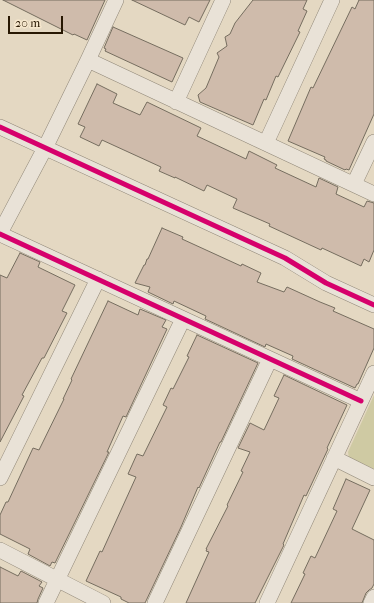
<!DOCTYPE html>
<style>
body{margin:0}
#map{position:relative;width:374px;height:603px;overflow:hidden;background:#e4d8c2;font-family:"IM FELL French Canon",serif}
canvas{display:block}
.scale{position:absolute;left:8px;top:16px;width:55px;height:18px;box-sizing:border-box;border:2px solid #271702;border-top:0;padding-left:5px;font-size:12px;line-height:14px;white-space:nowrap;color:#271702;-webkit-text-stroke:3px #f7e8ce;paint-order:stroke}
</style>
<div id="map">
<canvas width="374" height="603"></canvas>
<div class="scale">20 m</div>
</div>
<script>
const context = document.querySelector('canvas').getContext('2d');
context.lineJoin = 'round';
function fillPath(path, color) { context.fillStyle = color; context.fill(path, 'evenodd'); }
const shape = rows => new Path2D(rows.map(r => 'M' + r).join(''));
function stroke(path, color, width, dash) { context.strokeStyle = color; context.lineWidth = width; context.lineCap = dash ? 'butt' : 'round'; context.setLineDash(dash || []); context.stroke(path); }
fillPath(shape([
 [374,395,374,469,349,458,348,452]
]), '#cfcaa3');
const building = shape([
 [3,0,105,0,87,40,74,34,73,35,3,0],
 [132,0,210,0,199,22,189,17,185,25,132,0],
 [253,0,307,0,303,9,307,11,298,31,300,32,278,77,276,76,266,100,264,99,253,125,200,102,198,95,206,88,219,57,217,53,227,46,225,37,230,34,235,23,253,0],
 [359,0,374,0,374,114,349,170,346,169,345,170,326,161,326,160,324,159,325,157,288,141,311,87,313,88,352,7,355,9,359,0],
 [113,27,183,58,172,82,105,51,106,49,104,48,113,27],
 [97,84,117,94,113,103,140,115,147,102,201,128,197,136,246,159,249,151,277,165,275,168,316,187,319,178,338,187,336,194,364,207,367,201,374,203,374,250,369,262,364,259,361,266,322,248,321,250,269,226,270,224,233,208,237,199,207,185,204,191,175,177,175,178,159,171,161,167,102,140,99,146,80,137,85,127,78,124,97,84],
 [162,228,183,237,182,239,241,266,242,264,261,273,257,282,284,292,287,287,320,302,335,308,333,311,374,329,374,348,358,384,357,384,355,388,292,359,293,356,266,344,265,347,205,319,206,316,174,301,173,304,148,292,150,287,135,283,144,265,145,265,147,259,148,259,162,228],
 [20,253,40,262,38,267,75,285,62,311,67,313,44,358,42,358,22,395,24,396,0,442,0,275,7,278,20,253],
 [108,301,138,315,140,309,166,320,162,327,167,329,126,417,123,416,107,452,109,452,55,563,52,562,50,566,28,554,30,549,0,534,0,515,6,502,8,502,33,448,39,450,64,399,63,399,72,380,71,379,108,301],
 [197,335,258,363,221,442,220,442,199,488,198,487,181,527,145,603,129,603,121,599,121,597,86,581,100,551,102,552,136,477,128,474,137,454,143,456,167,407,163,405,171,388,173,389,189,357,187,356,197,335],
 [284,375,347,405,327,448,328,449,306,496,304,495,283,544,284,545,255,603,186,603,209,552,206,551,207,549,206,549,228,506,227,505,243,472,241,471,250,452,238,448,250,423,264,430,279,398,274,396,284,375],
 [346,479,370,490,352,529,374,540,374,584,372,588,369,590,366,593,362,603,291,603,305,574,303,573,311,556,315,558,337,511,333,509,346,479],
 [0,567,18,576,21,571,42,582,39,586,43,588,38,599,37,603,0,603,0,567]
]);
fillPath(building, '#cfbbab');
stroke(building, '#756d5f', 1);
const minor = shape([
 [88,60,374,194],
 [176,102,223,0],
 [0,127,285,258,326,283,374,305],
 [266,143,332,0],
 [354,184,374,142],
 [0,233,45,148,88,60,116,0],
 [0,234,361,401],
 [334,458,374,478],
 [0,478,98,279],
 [0,550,103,603],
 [46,603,183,319],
 [155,603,270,359],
 [267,603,374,373],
 [371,603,374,597]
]);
stroke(minor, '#908778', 16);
stroke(minor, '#e9e2d7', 15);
stroke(shape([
 [0,127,285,258,326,283,374,305],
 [0,234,361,401]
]), '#d6006c', 5);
</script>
